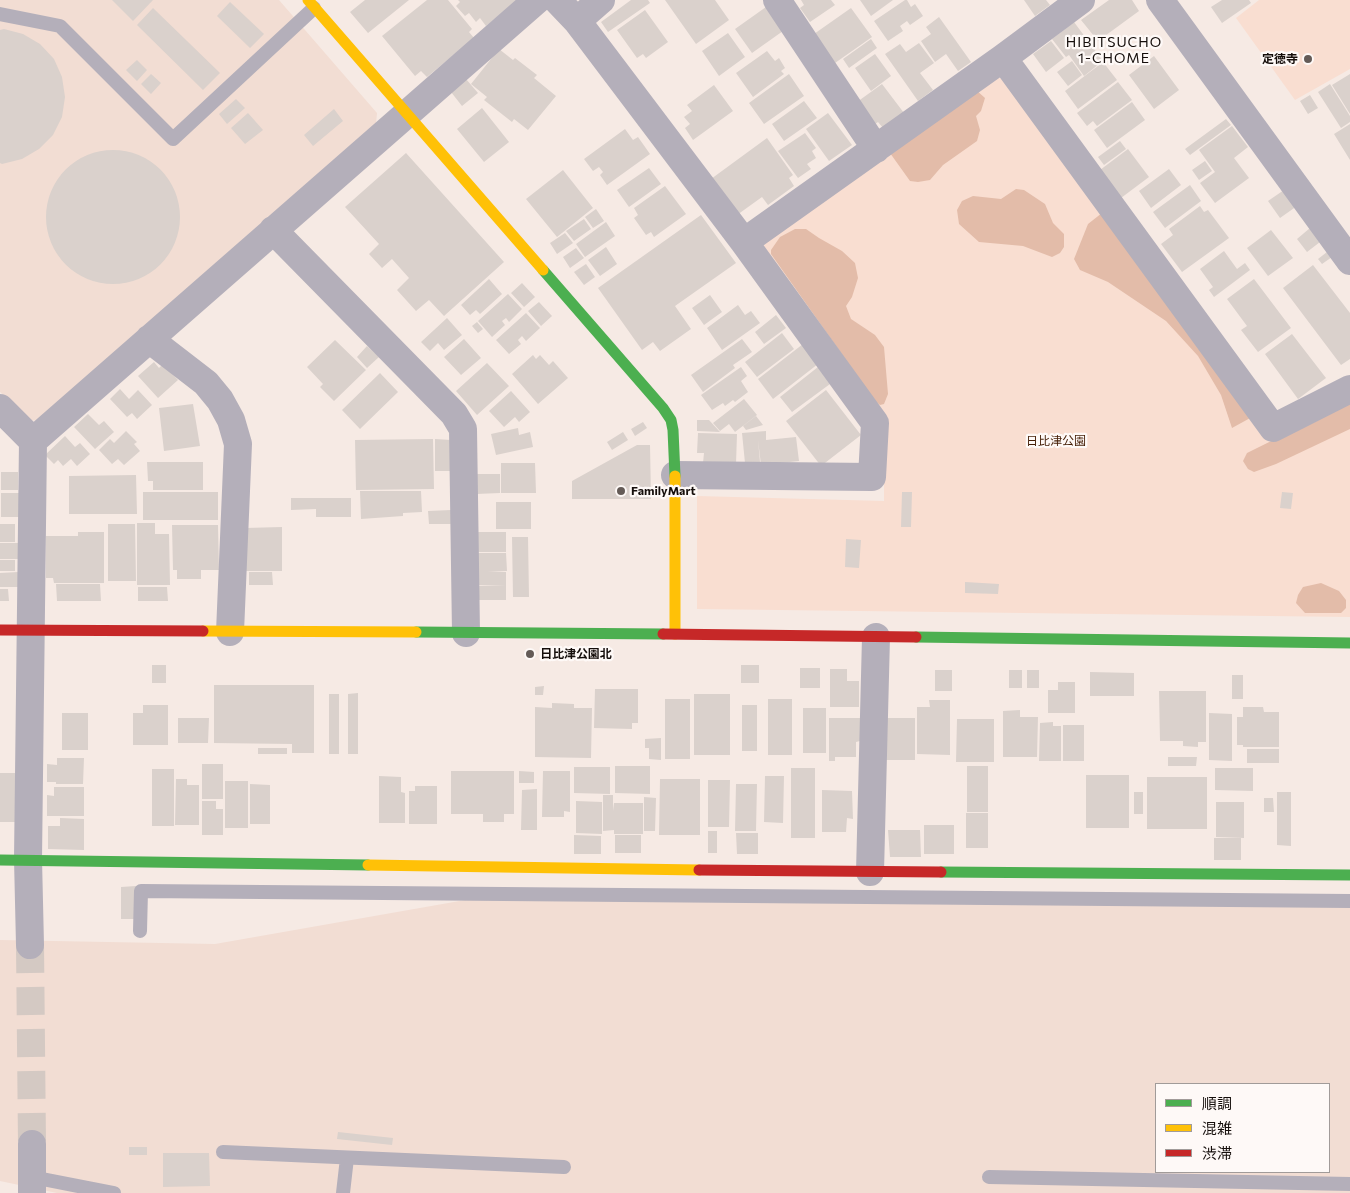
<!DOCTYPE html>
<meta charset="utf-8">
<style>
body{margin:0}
#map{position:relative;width:1350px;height:1193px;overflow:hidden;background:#f6eae4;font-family:Commissioner,"Noto Sans JP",sans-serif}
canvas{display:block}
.legend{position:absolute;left:1155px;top:1083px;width:175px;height:90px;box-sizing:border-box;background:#fef9f7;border:1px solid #a19b99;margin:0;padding:6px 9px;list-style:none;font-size:15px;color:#150e0b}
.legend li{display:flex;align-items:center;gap:10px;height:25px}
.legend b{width:25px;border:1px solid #a19b99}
</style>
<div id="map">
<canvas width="1350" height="1193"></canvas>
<ul class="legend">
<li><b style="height:6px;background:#4caf50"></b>順調</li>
<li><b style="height:6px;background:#ffc107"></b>混雑</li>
<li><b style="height:6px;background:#c62828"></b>渋滞</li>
</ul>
</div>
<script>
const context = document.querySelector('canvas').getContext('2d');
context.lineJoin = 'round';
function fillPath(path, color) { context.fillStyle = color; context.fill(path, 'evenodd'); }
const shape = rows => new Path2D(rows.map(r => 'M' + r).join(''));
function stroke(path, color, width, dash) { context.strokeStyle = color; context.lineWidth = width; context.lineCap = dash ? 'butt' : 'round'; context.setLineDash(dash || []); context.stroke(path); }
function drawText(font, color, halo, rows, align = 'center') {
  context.font = font + ' Commissioner,"Noto Sans JP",sans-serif'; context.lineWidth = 4.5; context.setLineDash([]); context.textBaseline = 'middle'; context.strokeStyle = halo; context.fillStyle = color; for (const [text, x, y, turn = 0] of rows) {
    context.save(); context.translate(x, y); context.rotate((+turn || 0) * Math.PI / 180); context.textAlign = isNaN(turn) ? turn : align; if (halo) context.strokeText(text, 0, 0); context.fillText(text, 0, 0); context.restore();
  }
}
fillPath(shape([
 [0,0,279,0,377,113,376,124,39,421,28,420,0,392],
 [1350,898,1350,1193,57,1193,0,1181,0,940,215,944,471,899],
 [1156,1084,1329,1084,1329,1172,1156,1172]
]), '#f2ddd3');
fillPath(shape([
 [1259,0,1350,0,1350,69,1295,100,1236,18],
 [994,77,1003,79,1270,442,1350,402,1350,617,697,609,697,496,884,501,884,419,760,247]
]), '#f9ded1');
fillPath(shape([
 [976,90,985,98,981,111,976,116,980,130,977,141,943,165,930,180,918,182,910,181,890,153],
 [1016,189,1024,190,1045,204,1053,223,1064,234,1064,247,1060,253,1052,257,1023,246,979,242,959,224,957,210,962,201,973,196,1001,199],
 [1102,213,1252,417,1232,428,1221,395,1198,356,1166,321,1108,282,1080,270,1074,259,1088,224],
 [795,229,806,229,819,238,842,251,855,263,858,278,852,297,846,306,851,319,875,335,884,347,888,394,884,404,880,405,875,401,771,254,771,250,780,237],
 [1350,402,1350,429,1276,464,1254,472,1248,469,1243,461,1247,453],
 [1321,583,1339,591,1346,600,1346,608,1341,613,1305,613,1296,603,1298,595,1303,587]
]), '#e3bca9');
fillPath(shape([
 [112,0,153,0,133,21],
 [365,0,409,0,368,33,350,12],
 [427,0,448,0,472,29,469,32,474,38,427,77,421,71,415,76,382,36],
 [458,0,518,0,486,26,480,18,476,22,469,13,465,16,456,6,460,2],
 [631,0,648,0,650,3,608,32,601,22],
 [665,0,715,0,729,20,696,44],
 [801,0,831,0,835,5,810,22,800,8,804,5],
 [860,0,893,0,871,16],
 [905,0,907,0,911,7,915,4,923,16,910,25,907,21,900,26,903,31,888,41,874,21],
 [1024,0,1046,0,1050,5,1035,16],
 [1109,0,1132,0,1139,11,1098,41,1081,20],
 [1222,0,1249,0,1251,3,1222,23,1211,7],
 [230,2,264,34,250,48,217,16],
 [766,7,783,31,752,53,735,29],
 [153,8,220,73,203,90,137,25],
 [851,8,872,37,835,63,814,34],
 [645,10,668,42,646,58,643,54,637,58,617,30],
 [939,17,971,62,958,71,946,54,935,62,921,41,931,34,926,27],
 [1074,22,1103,61,1084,76,1069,55,1066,57,1052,39],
 [4,29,23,34,40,44,54,59,62,77,65,97,62,117,53,135,39,149,22,159,2,164,0,163,0,30],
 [728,33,745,57,719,76,702,51],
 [871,39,877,48,849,68,843,59],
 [1051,41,1064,58,1046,72,1033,54],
 [919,43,934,63,920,73,933,90,918,101,885,54,900,44,906,52],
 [499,49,513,60,515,58,537,75,534,78,556,96,528,130,514,119,512,122,484,100,487,97,471,84],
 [767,51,775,61,779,58,785,68,781,71,784,74,753,97,736,73],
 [875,54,891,76,871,91,855,68],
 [1154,56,1179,90,1154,109,1129,75],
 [137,60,147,70,137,81,126,70],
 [1072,61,1082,75,1068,86,1057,72],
 [1103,62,1117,80,1078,109,1065,91],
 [151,74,161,83,151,94,141,84],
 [789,74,804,96,764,124,749,103],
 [1350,74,1350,114,1332,85],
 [466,79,478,93,462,106,451,92],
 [1118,82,1132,100,1097,126,1093,121,1087,126,1077,113],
 [882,84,904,113,883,128,878,122,874,125,857,102],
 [1330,84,1350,116,1350,122,1341,128,1318,92],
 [714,85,733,111,693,140,685,128,690,124,684,117,692,111,687,105],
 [1310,95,1318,108,1308,114,1300,101],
 [236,99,245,108,227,124,219,114],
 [804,101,817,118,784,141,772,124],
 [1132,102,1145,120,1107,148,1094,130],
 [482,108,509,142,484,162,457,129],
 [334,109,343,121,313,146,304,135],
 [248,113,263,130,245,144,231,128],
 [828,113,852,145,829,161,806,129],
 [1226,119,1231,125,1190,155,1185,149],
 [1350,124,1350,160,1334,134],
 [1232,126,1248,147,1234,158,1249,178,1215,203,1200,183,1215,172,1199,150],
 [625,129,633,140,638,137,650,154,607,185,600,175,603,172,599,167,593,171,584,159],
 [805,133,816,148,812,151,816,158,807,164,811,169,798,178,778,151],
 [767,138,793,175,789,178,794,186,768,205,762,197,737,215,711,179],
 [1120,141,1126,149,1104,165,1098,157],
 [1128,149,1149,177,1121,198,1100,170],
 '46 217a67 67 0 1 1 134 0a67 67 0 1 1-134 0Z',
 [406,153,504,262,444,316,429,300,416,311,397,290,409,278,392,259,382,268,369,254,379,244,345,207],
 [1205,161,1212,171,1199,180,1192,170],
 [649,168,661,184,629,207,617,190],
 [1169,169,1181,185,1151,208,1139,191],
 [563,170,593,208,557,237,526,199],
 [1190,185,1201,201,1165,228,1153,212],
 [665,186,686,214,654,237,651,232,646,235,634,218,638,215,634,208],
 [1284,190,1297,206,1280,218,1268,201],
 [1200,206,1204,212,1208,210,1229,238,1182,272,1161,244,1173,235,1169,229],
 [596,209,604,221,593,228,585,217],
 [701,215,736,263,675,306,691,329,660,351,653,342,642,350,598,288],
 [584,219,591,229,574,241,566,231],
 [606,222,615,236,585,257,576,244],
 [1310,228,1320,242,1307,252,1297,239],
 [1271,230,1293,258,1268,276,1247,248],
 [565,233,573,243,557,254,550,243],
 [606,247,617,264,600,276,588,260],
 [576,248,584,258,570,268,563,257],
 [1224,251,1237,269,1245,263,1250,270,1214,297,1209,290,1213,287,1200,269],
 [1327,252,1332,257,1322,264,1318,259],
 [586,264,595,277,584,285,574,272],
 [1313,265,1350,313,1350,359,1341,365,1283,288],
 [489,279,502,294,480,314,476,310,470,315,461,305],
 [1254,279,1291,328,1258,352,1241,330,1247,326,1227,299],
 [522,283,535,297,524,307,511,293],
 [508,294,522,309,509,322,506,318,502,321,505,325,492,337,478,321],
 [710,295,722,312,704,325,692,308],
 [539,302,552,316,541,326,528,311],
 [738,305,745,315,751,311,760,323,722,350,707,328],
 [526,313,540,328,526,341,522,336,518,340,521,344,509,354,496,340],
 [776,315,786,328,764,344,755,332],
 [447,318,462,335,444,350,438,343,430,351,421,342],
 [477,322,483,329,478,333,472,326],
 [782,333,794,349,757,377,745,362],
 [1292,334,1326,378,1298,399,1265,354],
 [464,339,481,358,461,375,444,357],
 [742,339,752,352,733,365,735,368,703,392,691,375],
 [335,340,366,370,334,401,320,387,323,384,307,367],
 [803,344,818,364,773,399,758,379],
 [367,346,379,357,367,368,357,357],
 [533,355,536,359,540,355,549,365,553,361,568,378,538,404,512,374],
 [154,362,159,368,163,364,178,380,158,398,138,376],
 [487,363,509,386,477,415,456,391],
 [741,367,747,376,741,381,748,392,735,402,733,400,725,406,723,403,712,410,701,395],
 [818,367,830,384,792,412,780,397],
 [380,373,398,392,360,429,342,410],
 [120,389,129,399,138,390,152,405,137,419,132,413,127,417,110,399],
 [826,390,861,435,821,466,786,421],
 [511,391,530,412,519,422,515,417,504,427,489,411],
 [744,399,757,415,735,432,729,424,720,431,713,423],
 [193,404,200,446,164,451,159,408],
 [88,414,99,425,104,421,114,432,95,449,74,427],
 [756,416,763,425,746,430,743,426],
 [697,420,709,420,720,432,697,431],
 [643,422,647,428,635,436,631,429],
 [518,428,519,435,530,432,533,447,496,455,491,434],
 [126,431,137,442,134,444,140,451,124,465,118,459,112,464,99,450,110,439,114,443],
 [766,431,766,440,796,437,799,461,761,465,758,440,760,462,745,463,742,433],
 [623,432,628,440,612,450,607,442],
 [698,433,737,434,736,464,703,463,704,453,697,453],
 [65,436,75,447,80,443,90,454,77,466,71,459,63,466,58,460,54,464,45,455],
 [433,439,434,489,356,490,355,440],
 [435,439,451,440,452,471,435,471],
 [637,445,650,445,651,499,572,499,572,481],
 [147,462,203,462,203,490,153,490,153,481,148,481],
 [501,463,535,463,536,493,501,493],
 [1,472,18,472,18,490,1,490],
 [476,474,500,474,500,493,476,494],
 [136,475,137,514,69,514,69,476],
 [360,491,421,491,422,512,403,513,403,516,361,519],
 [143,492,218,492,218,520,143,520],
 [902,492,912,492,911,527,901,527],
 [1282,492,1293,493,1291,509,1280,508],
 [1,493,19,493,19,517,1,517],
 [291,498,351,498,351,517,316,517,316,509,291,510],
 [496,502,531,502,531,529,496,529],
 [451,510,451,524,429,524,428,511],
 [137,523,155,523,155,534,169,534,170,585,137,585],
 [0,524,15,524,15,542,0,542],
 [108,524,135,524,136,581,108,581],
 [172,525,218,525,219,570,201,570,201,579,177,579,177,570,173,570],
 [282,527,282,571,245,571,245,528],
 [78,532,104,532,104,583,54,583,53,578,46,578,46,536,78,536],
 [475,532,506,532,506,552,475,552],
 [512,537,528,537,529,597,513,597],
 [846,539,861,540,859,568,845,567],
 [0,543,18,543,18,559,0,559],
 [475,553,506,553,507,571,488,571,506,572,506,586,475,585],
 [0,560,15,560,15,571,0,571],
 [18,572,19,587,0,587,0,573],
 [249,572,272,572,273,585,249,585],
 [965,582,999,584,998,594,965,593],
 [56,584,100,584,101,601,57,601],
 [475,586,506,586,506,600,476,600],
 [138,587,167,587,168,601,138,601],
 [0,589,8,589,9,601,0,601],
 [152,665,166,665,166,683,152,683],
 [741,665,759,665,759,683,741,683],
 [800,668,820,668,820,688,800,688],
 [830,669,847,669,847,681,859,681,859,707,830,707],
 [935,670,952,670,952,691,935,691],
 [1009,670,1022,670,1022,688,1009,688],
 [1027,670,1039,670,1039,688,1027,688],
 [1090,672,1134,673,1134,696,1090,696],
 [1232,675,1243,675,1243,699,1232,699],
 [1058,682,1075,682,1075,713,1048,713,1048,690,1058,690],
 [214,685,314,685,314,753,292,753,292,744,214,743],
 [544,686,543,695,535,695,535,687],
 [595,689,638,689,638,723,632,723,632,729,594,728],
 [1159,691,1206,691,1206,742,1198,742,1198,747,1183,746,1183,741,1160,741],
 [358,693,358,754,348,754,348,694],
 [329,694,339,694,339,754,329,754],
 [694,694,730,694,730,755,694,755],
 [665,699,690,699,690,759,665,759],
 [768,699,792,699,792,755,768,755],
 [929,700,950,700,950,755,917,754,917,707,930,707],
 [552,703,574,704,574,708,592,708,591,758,535,757,535,707,552,708],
 [143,705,168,705,168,745,133,745,133,713,143,713],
 [742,705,757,705,757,751,742,751],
 [1243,707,1263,707,1264,712,1279,712,1279,747,1243,747,1243,745,1237,745,1237,717,1243,717],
 [803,708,826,708,826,753,803,753],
 [1020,710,1020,717,1038,717,1037,757,1003,757,1003,711],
 [62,713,88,713,88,750,62,750],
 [1209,713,1232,714,1232,761,1209,760],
 [178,718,209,718,208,743,178,743],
 [829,718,860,718,860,741,856,742,856,757,835,757,835,761,829,761],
 [887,718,915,718,915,760,884,760,884,743,887,743],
 [957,719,994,719,994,762,956,762],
 [1053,722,1053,726,1061,726,1061,761,1039,761,1040,723],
 [1063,725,1084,725,1084,761,1063,761],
 [661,738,661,760,649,759,649,748,645,748,645,739],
 [258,748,287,748,287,754,258,754],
 [1247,749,1279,749,1279,763,1247,763],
 [1168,757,1197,757,1196,766,1168,766],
 [57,758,84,758,83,784,56,784,56,782,47,782,47,764,57,765],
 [202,764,223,764,223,799,202,799],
 [615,766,650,766,650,794,615,793],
 [967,766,988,766,988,812,967,812],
 [574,767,610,767,610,794,574,793],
 [791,768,815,768,815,838,791,838],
 [1215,768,1253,768,1253,791,1215,790],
 [152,769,174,769,174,826,152,826],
 [451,771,514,771,514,814,504,814,504,822,483,822,483,814,451,814],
 [519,771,534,772,534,783,519,783],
 [543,771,570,771,570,812,564,811,564,817,542,817],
 [0,773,15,773,15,822,0,822],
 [1086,775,1129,775,1129,828,1086,828],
 [379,776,401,777,401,792,405,793,405,823,379,823],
 [765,776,784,776,783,823,764,822],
 [1147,777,1207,777,1207,829,1147,829],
 [176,779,187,779,187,785,199,785,199,825,175,825],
 [660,779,700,779,700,835,659,835],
 [708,780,730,780,729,827,708,827],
 [225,781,248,781,248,828,225,828],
 [250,784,270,785,270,824,250,824],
 [736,784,757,784,756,831,735,831],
 [415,786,437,786,437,824,409,824,409,791,415,791],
 [54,787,84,787,84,816,47,816,47,795,54,796],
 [537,789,537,830,521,830,522,790],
 [822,790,852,791,853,819,847,818,846,832,822,832],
 [1134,792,1143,792,1143,814,1134,814],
 [1277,792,1291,792,1291,846,1277,845],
 [603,795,613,795,613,811,614,803,643,803,643,834,614,834,614,830,603,831],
 [644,797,656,798,655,831,644,831],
 [1264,798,1273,798,1274,812,1264,812],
 [202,801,216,801,216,809,223,809,223,835,202,835],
 [576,801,602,802,602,834,576,833],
 [1216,802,1244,802,1244,838,1216,837],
 [966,813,988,813,988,848,966,848],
 [60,818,84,819,84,850,48,849,48,826,60,826],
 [924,825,954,825,954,854,924,854],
 [888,830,920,830,921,857,890,857],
 [708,831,717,831,717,853,708,853],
 [736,833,758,833,758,854,737,854],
 [574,835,601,836,601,854,574,854],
 [615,835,641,835,641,853,615,853],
 [1214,838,1241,838,1241,860,1214,860],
 [136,886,135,919,121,919,121,887],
 [338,1132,393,1138,392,1145,337,1139],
 [129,1147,147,1147,147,1155,129,1155],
 [163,1153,209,1153,210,1186,163,1187]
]), '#dad1cc');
stroke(shape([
 [30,945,32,1144]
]), '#d4c9c3', 28, [28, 14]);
stroke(shape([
 [0,14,60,26,173,139,314,8],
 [140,931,141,891,1350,901],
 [223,1152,564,1167],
 [32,1177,114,1193],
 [989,1177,1350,1184],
 [343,1193,347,1158]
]), '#b4afba', 14);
stroke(shape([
 [557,0,577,21,744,242,875,423,872,477,675,475],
 [777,0,876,149],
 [1160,0,1350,261],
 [577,21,601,0],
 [1003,58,1273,428,1350,389],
 [273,230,454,414,463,429,466,633],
 [744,242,1003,58,1081,0],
 [149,339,206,383,220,400,231,420,238,444,230,632],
 [0,408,33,441,28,859,30,945],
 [33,441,537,0],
 [870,872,876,637],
 [32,1144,32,1193]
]), '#b4afba', 28);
stroke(shape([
 [543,270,663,408,671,420,673,430,675,476],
 [416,632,663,634],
 [916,637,1350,643],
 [0,860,368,865],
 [941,872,1350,875]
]), '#4caf50', 11);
stroke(shape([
 [308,0,543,270],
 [675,476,675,634],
 [203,631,416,632],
 [368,865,699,870]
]), '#ffc107', 11);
stroke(shape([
 [0,630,203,631],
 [663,634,916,637],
 [699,870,941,872]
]), '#c62828', 11);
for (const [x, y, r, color] of [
 [1308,59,5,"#645b57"],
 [621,491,5,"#645b57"],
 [530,654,5,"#645b57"]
]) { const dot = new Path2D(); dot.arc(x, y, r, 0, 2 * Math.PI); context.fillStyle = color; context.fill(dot); stroke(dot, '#fef9f7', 2); }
drawText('bold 12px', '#150e0b', '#fef9f7', [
 ["定徳寺",1298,59,"right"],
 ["FamilyMart",631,491],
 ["日比津公園北",540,654]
], 'left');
drawText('12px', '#441d05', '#fef9f7', [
 ["日比津公園",1056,441]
]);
context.letterSpacing = '1px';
drawText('14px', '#150e0b', '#fef9f7', [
 ["HIBITSUCHO",1114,42],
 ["1-CHOME",1114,58]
]);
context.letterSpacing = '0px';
</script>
